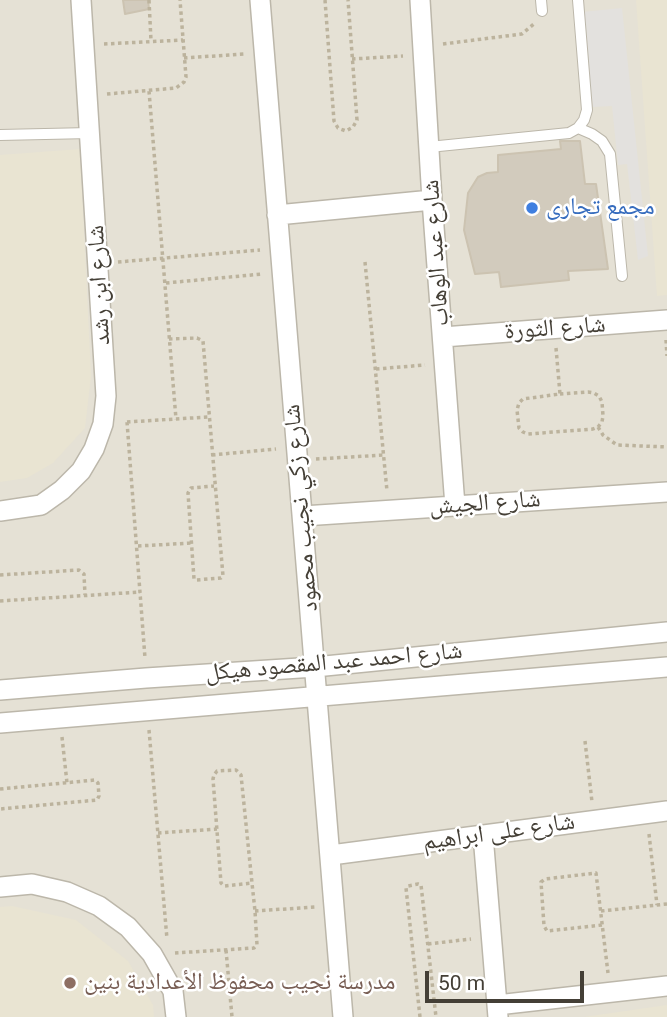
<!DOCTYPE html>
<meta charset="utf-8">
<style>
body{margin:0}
#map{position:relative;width:667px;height:1017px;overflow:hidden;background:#f1efe6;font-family:Roboto,sans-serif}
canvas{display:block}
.scale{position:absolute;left:425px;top:971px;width:159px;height:32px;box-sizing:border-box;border:4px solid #443f36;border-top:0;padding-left:9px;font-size:21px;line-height:24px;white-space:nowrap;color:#443f36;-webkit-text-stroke:5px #fff;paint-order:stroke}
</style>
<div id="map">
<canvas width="667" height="1017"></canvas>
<div class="scale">50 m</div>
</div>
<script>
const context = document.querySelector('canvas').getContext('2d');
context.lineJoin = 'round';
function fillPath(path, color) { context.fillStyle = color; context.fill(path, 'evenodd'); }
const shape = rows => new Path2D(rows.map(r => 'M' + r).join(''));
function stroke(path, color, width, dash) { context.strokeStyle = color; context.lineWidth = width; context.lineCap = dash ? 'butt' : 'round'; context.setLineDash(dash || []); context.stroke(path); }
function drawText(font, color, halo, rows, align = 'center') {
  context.font = font + ' Roboto,"Noto Naskh Arabic",sans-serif'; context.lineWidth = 5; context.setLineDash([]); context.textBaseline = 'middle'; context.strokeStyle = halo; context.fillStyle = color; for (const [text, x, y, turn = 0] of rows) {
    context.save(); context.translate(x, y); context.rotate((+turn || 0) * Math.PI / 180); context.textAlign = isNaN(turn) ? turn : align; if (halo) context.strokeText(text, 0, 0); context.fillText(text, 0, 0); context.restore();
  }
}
fillPath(shape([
 [0,0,667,0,667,1017,0,1017]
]), '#e5e1d5');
fillPath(shape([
 [636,0,667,0,667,295,657,296],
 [80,149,91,376,85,428,53,463,27,478,0,482,0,155],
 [12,906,76,920,128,961,153,1005,154,1017,0,1017,0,907],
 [667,1005,667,1017,584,1017]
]), '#e9e4d2');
fillPath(shape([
 [622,8,648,256,638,260,627,164,618,165,612,106,593,107,582,12]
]), '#e3e1de');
const building = shape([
 [123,0,148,0,149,9,125,14,123,0],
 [560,141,580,141,585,184,596,184,608,269,568,271,569,280,501,287,499,272,475,274,464,230,468,193,478,177,487,173,498,172,498,155,561,149,560,141]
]);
fillPath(building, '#d2cbbd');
stroke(building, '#ccc3b1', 2);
const lane = shape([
 [541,0,542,11],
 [578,128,592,134,602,141,610,154,622,276],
 [0,135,90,133],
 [429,147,569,133,578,128,584,120,587,110,578,0]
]);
const street = shape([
 [260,0,343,1017],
 [420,0,432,200,455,506],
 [277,215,432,200],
 [443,337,667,320],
 [0,511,41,505,62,490,81,471,94,449,103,424,106,396,81,0],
 [303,516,667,492],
 [0,690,146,678,315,667,667,632],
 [0,723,667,667],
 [483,835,498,1017],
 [331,855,667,811],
 [0,887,32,884,67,892,99,906,128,927,152,954,173,991,176,1017],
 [497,1005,667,986]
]);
stroke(lane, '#bcb7aa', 12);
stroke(street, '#bcb7aa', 22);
stroke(shape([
 [149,0,151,41],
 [325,0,334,121,338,128,346,131,353,127,357,120,348,0],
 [104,44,183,40],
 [443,44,522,34,535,23],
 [184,58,244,54],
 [352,59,403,56],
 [149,91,176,419],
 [107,94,176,88,184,82,186,77,180,0],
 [118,262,260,250],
 [365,262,387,491],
 [166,283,262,274],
 [169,339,197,338,203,341,223,576,221,578,196,580,194,579,188,493,191,488,214,486],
 [666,340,667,356],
 [556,348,560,394,523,399,519,403,517,410,519,428,523,432,528,434,593,429,598,427,602,422,603,416,602,402,599,396,594,393,588,392,560,394],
 [376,369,425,365],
 [127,422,145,658],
 [127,422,208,417],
 [598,427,603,435,617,445,667,447],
 [212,455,276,449],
 [316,459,384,455],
 [138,546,192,543],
 [0,575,79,570,84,574,85,595],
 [0,601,140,592],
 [149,730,167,939],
 [62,737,67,783],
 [585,741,592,802],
 [0,789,95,780,98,783,99,796,97,800,0,809],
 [158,833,217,829],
 [649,834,657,905],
 [255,911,315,907],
 [601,911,667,904],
 [602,925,547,931,544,926,541,882,545,879,596,873,608,973],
 [428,944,471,939],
 [226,950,232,1017],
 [175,953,254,948,257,945,255,911,252,883,241,775,236,770,217,771,214,775,213,779,221,883,224,886,252,883],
 [420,1017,406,888,408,886,418,884,421,885,436,1017]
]), '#bcb39d', 3.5, [3.5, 3.5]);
stroke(lane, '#fff', 10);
stroke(street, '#fff', 19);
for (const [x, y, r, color] of [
 [532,208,7,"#3f7fe0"],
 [70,983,7,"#8d6e63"]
]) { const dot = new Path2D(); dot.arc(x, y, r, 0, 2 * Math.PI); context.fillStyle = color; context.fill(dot); stroke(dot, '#fff', 2.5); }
drawText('24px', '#366cbe', '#fff', [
 ["مجمع تجارى",546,208]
], 'left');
drawText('24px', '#443f36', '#fff', [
 ["شارع عبد الوهاب",437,253,-94],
 ["شارع ابن رشد",100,285,-93],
 ["شارع الثورة",555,329,-4],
 ["شارع الجيش",485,504,-4],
 ["شارع زكي نجيب محمود",302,508,-95],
 ["شارع احمد عبد المقصود هيكل",334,663,-5],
 ["شارع على ابراهيم",499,833,-8]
]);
drawText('24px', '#785e54', '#fff', [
 ["مدرسة نجيب محفوظ الأعدادية بنين",84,983]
], 'left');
</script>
